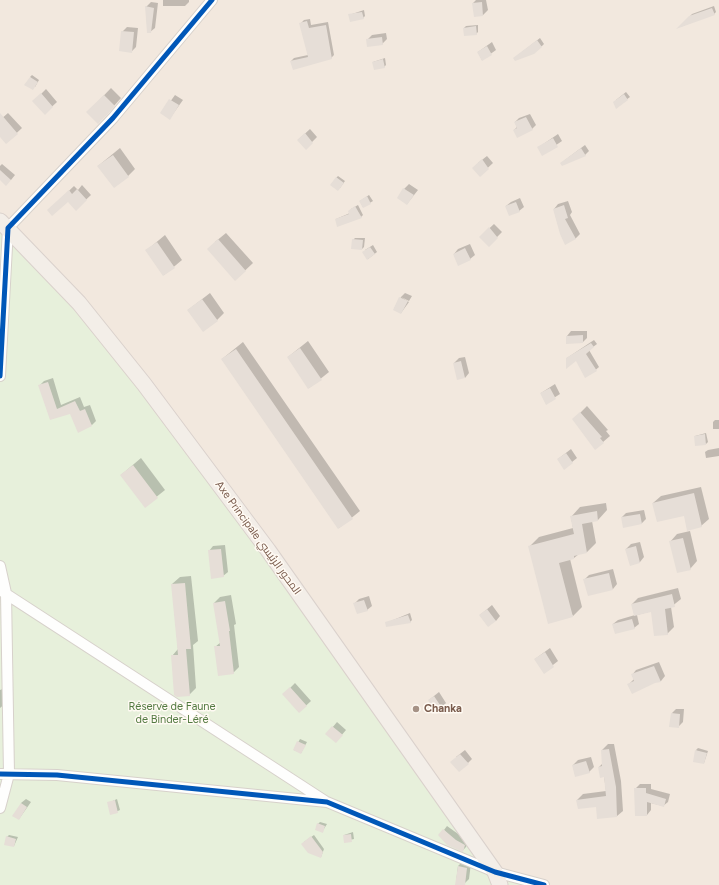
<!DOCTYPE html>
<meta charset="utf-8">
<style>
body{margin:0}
canvas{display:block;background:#f9f5f0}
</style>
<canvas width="719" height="885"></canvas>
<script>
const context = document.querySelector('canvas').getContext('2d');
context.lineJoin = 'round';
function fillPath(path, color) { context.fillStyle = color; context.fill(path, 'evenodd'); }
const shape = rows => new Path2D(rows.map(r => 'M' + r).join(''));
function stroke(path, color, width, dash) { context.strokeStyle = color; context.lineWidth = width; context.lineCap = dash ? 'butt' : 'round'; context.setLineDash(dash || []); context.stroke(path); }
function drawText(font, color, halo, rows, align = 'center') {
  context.font = font + ' Figtree,Cairo,sans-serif'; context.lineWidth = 3; context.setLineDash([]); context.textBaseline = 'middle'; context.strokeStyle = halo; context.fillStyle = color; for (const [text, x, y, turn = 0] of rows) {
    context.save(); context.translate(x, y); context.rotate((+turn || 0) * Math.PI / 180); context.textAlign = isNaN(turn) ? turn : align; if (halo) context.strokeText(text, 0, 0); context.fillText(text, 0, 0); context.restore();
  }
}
fillPath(shape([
 [0,0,719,0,719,885,0,885]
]), '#f2e8de');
fillPath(shape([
 [0,221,79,303,495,872,544,885,0,885]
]), '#e7f0db');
fillPath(shape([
 [163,0,189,0,189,2,185,6,163,6],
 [476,0,486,0,488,10,483,15,475,16,473,3],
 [151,2,158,3,155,28,150,32,146,7],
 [714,6,716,12,714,14,680,27,692,14],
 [364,10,365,16,363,18,349,15],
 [310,19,311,25,328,22,334,55,331,58,291,61,294,58,308,55,301,23,304,20],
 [478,25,478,32,476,34,464,28,466,26],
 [127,27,138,28,136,47,131,52,122,32],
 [386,33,387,39,382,44,367,40,372,35],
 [540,38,544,44,542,46,516,60,517,56],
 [492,42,496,50,482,60,478,52],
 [385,58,386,65,384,67,373,62],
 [32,75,39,80,35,87,30,77],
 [111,88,121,98,105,116,88,112],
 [46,89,57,102,45,113,34,101],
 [626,92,630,97,616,107,616,100],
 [175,95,183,100,170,118,162,113],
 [8,113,22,128,6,143,0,135,0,120],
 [530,114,536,125,532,129,514,130,517,127,515,122,519,118],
 [310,129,317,137,306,148,298,140],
 [558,134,562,141,543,154,539,147],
 [585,145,589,151,585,155,562,165,565,160],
 [120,148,135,169,128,176,98,166],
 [487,156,493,163,480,175,478,163],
 [2,164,15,175,11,180,0,179,0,166],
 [338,176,345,181,340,188,336,178],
 [409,184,418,190,407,204,404,189],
 [82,185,91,195,76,209,68,201,53,206,74,186,78,190],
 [369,195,373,201,363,207,360,201],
 [520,198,524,207,519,211,506,206,511,202],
 [568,201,572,212,570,215,580,234,575,239,554,209,558,204],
 [358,205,363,215,361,217,336,219,350,213,351,209],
 [494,224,502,232,489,245,480,237],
 [226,233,253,263,235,280,215,242],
 [165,235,182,260,164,275,147,250],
 [355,238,365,238,364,247,362,249,353,240],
 [470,244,475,255,470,259,454,254,458,249],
 [373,245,377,252,368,259,365,250],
 [210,293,224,313,217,320,188,310],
 [405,293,412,296,409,301,401,297],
 [401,297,409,302,401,313,394,309],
 [571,331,587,331,587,338,583,342,567,336],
 [594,340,597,344,589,350,599,367,592,373,577,359,567,358],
 [308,341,329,372,309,388,288,357],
 [243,342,360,511,339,528,222,359],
 [465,357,469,373,465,378,454,363,459,358],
 [53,378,61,405,80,397,84,407,90,405,96,421,92,425,70,413,51,419,40,385,44,381],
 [555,384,560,394,546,403,541,393],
 [587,406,608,430,606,431,610,436,603,442,574,419],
 [715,420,719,420,719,429,713,429,713,422],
 [706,433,708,442,706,444,695,436],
 [719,448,719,456,706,458,705,452,708,450],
 [571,449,577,458,572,462,558,459],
 [141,458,165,490,145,506,121,475],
 [701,487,709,519,701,526,684,515,653,503,661,496],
 [606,503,607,510,598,520,592,521,596,543,587,552,579,554,574,558,570,559,582,607,573,616,530,546,539,537,573,528,571,517,580,507],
 [644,510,646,519,641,524,622,517,626,513],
 [690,531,697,561,690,569,670,542,677,534],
 [640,542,644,557,640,562,631,565,626,549,631,544],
 [225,545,228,572,223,576,209,551,213,546],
 [613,569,617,584,613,589,585,579,589,575],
 [191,576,198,641,193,645,196,688,189,695,172,656,178,649,172,584,180,577],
 [678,588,681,599,671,607,674,627,667,634,652,611,637,615,639,624,634,628,613,624,618,620,635,615,632,604,638,598],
 [231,595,236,624,234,625,239,667,233,673,215,647,221,642,214,603,220,597],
 [369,596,372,606,367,610,354,604,359,599],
 [492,605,500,616,496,621,480,615],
 [410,613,412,620,410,622,386,623],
 [550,648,558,661,544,672,535,659],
 [659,662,665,676,661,681,629,684,634,679,632,675,636,670],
 [295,683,311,701,299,712,284,694],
 [5,688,6,703,0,708,0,690],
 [439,692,446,703,441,708,429,700],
 [676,709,684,709,683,722,678,727,672,713],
 [337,722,346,730,340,737,327,734],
 [300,739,307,742,301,753,294,750],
 [608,744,614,744,621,781,623,811,617,816,597,806,577,800,583,794,606,791,604,776,599,767,603,763,602,750],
 [698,748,708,751,704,763,696,750],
 [465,750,472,759,468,763,456,757],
 [591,757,594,767,589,772,573,765,578,760],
 [640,784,651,784,651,789,670,794,668,802,663,806,651,803,651,810,647,815,635,789],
 [26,799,31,802,19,819,21,803],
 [117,799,120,810,111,814,108,803],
 [320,822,327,824,322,832,318,824],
 [447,826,468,841,466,847,463,850,444,830],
 [353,832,354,839,345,841,344,835],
 [9,835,18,837,14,846,7,837],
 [314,835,324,849,321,857,304,842],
 [463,861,471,863,469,879,465,883,456,882,458,866]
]), '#0003');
fillPath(shape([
 [482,2,483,16,474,17,472,3],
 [145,6,154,8,151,33,147,33],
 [712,8,715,15,676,29,689,16],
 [362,12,364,19,350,22,348,14],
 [307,21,309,28,326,25,332,59,293,70,290,61,308,57,299,23],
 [476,26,477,35,464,36,463,28],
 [121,31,134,32,132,53,119,51],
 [382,37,383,45,367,47,366,39],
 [537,40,542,47,534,54,515,61,513,58],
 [487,46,492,55,482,61,477,52],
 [383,59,385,68,374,70,372,62],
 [30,77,38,82,33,90,24,85],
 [41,93,53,107,45,115,32,101],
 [624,94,628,100,616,109,613,102],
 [104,95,115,106,98,124,86,112],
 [169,99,179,105,170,120,160,113],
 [0,113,18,134,6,144,0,137],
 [526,117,533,130,517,138,513,130,517,128,514,122],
 [305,133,313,143,306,150,297,140],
 [553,138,558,147,542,156,537,147],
 [581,148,586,156,562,166,560,163],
 [113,155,129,177,114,188,97,166],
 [482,159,489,169,480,177,472,168],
 [0,170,11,180,6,186,0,180],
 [336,177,344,183,338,191,330,185],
 [403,188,414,195,407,205,397,198],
 [77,189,87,200,76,211,68,202,52,216,47,210,69,190,72,194],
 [367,196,371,204,363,208,359,201],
 [516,202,520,212,509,216,505,206],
 [564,205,568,218,565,219,576,239,565,245,560,234,553,209],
 [355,206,362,218,337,227,335,219,349,214,348,211],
 [489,227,498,238,489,247,479,237],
 [218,239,246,271,235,281,207,249],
 [352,239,363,240,362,250,351,249],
 [157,242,175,268,163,276,145,250],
 [370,247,375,254,367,260,362,252],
 [465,248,471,260,458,266,453,254],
 [399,297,408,301,401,314,393,310],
 [202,299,218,321,203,332,187,310],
 [583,335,583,343,566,344,566,336],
 [591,343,594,347,586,354,597,371,585,378,576,361,566,369,566,358],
 [300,348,322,380,308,389,287,357],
 [236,349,353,519,338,529,221,359],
 [461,361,465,378,457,380,453,363],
 [48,382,57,409,75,401,80,411,85,409,92,426,78,433,70,414,50,420,38,385],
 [550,388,556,399,546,405,540,393],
 [580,412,602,437,600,438,604,443,595,450,572,419],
 [705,434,706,445,695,446,694,436],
 [566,453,573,463,564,470,557,459],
 [133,465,158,498,145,508,120,475],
 [694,493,702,527,687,531,684,516,657,522,652,503],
 [597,511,598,521,582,524,587,553,574,556,574,559,559,563,573,617,548,624,528,546,574,534,570,516],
 [640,514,642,524,623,528,621,517],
 [683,538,691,570,677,573,669,541],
 [636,546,640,563,630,566,625,549],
 [221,549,224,577,211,579,208,550],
 [609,573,613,590,588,596,583,579],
 [185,583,191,649,186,649,190,696,177,697,174,695,171,655,178,655,171,584],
 [672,594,675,607,665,609,668,635,654,636,651,612,634,616,631,604],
 [364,600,368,611,357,614,353,603],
 [225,601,230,631,229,631,234,674,218,676,214,646,220,646,213,603],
 [487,609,496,621,488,627,479,615],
 [408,615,411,623,386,627,385,622],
 [632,619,635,629,615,634,612,624],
 [545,652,554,667,544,674,534,659],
 [654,666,661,682,655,683,632,694,627,684,634,681,631,674],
 [290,687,307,706,299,713,282,694],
 [434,696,442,708,435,713,428,700],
 [671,713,680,714,679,728,669,727],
 [332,726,343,735,336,743,325,734],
 [297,741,306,745,301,754,293,750],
 [609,749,616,787,617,817,597,819,596,807,578,809,576,800,606,796,604,777,600,778,598,767,602,766,601,750],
 [695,750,707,753,704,764,693,762],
 [460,754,469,764,459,772,450,762],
 [586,761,590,773,575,777,572,765],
 [634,788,646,788,646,793,666,799,664,807,647,802,647,816,635,816],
 [115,800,118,813,110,815,107,802],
 [21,803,27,807,19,820,12,816],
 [317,823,325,826,323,833,315,830],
 [443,829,456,840,465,845,463,852,447,845,438,835],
 [351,834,352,842,344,843,343,835],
 [6,836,16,839,14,847,4,845],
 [311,836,323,852,321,858,308,853,301,844],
 [458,866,467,868,465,885,455,885]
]), '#e6ded7');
const minor = shape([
 [0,376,8,228,113,118,212,0],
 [0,566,6,593,9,774,0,808],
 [0,590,325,801],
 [0,774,57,775,327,802,495,872,544,885]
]);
const primary = shape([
 [0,221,79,303,144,384,268,550,495,872,500,885]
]);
stroke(minor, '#d7d1cb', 12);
stroke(primary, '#dad1cc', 17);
stroke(minor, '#fefefd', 10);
stroke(primary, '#f3eee8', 15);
stroke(shape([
 [0,376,8,228,113,118,212,0],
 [0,774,57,775,327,802,495,872,544,885]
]), '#0057b8', 5);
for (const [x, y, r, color] of [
 [416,709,4,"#a69286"]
]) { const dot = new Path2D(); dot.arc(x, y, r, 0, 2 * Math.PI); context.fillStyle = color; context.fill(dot); stroke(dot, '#fffaf3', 1.5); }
drawText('11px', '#7a5c4d', '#fffaf3', [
 ["Axe Principale المحور الرئيسي",258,538,54]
]);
drawText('11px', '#537a41', '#fffaf3', [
 ["Réserve de Faune",172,707],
 ["de Binder-Léré",172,720]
]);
drawText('bold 11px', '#7a5c4d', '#fffaf3', [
 ["Chanka",424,709]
], 'left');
</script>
